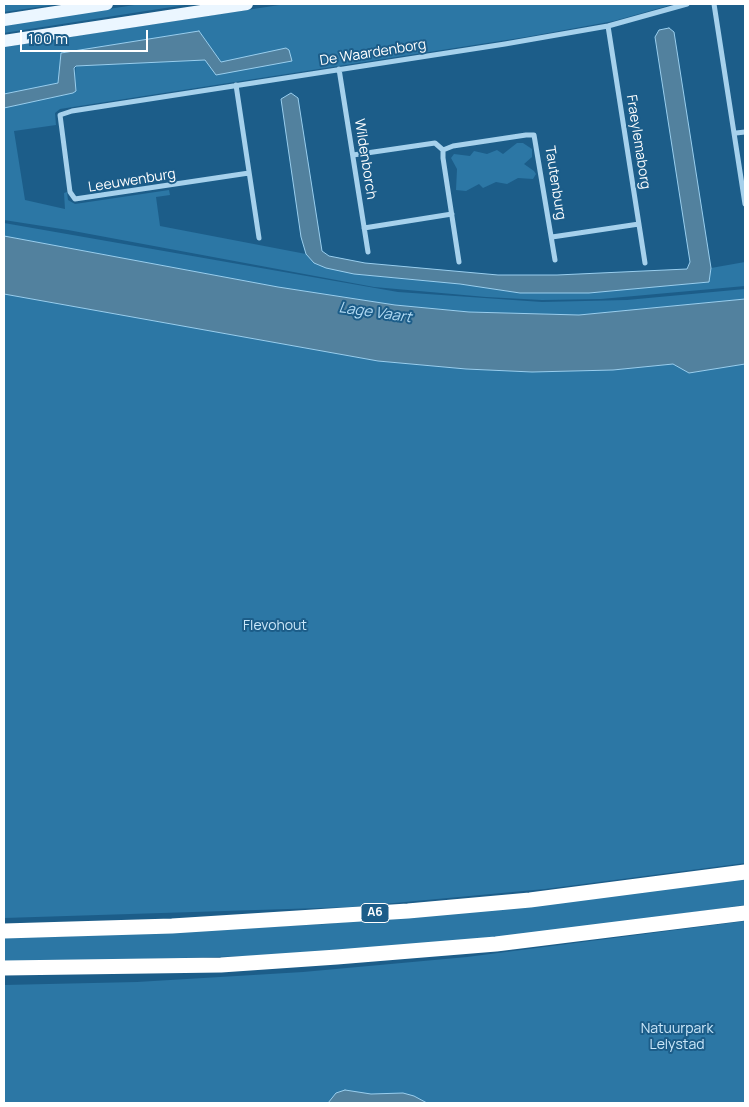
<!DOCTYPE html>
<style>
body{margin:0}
#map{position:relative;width:749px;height:1107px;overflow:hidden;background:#1c5d89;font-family:Manrope,sans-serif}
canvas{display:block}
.frame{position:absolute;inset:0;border:5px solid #fff;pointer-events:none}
.scale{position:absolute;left:20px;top:30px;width:128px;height:22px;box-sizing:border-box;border:2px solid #fff;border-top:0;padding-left:6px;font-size:15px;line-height:18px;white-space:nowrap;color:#fff;-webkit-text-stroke:4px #1c5d89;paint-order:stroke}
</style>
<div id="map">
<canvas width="749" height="1107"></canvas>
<div class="frame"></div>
<div class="scale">100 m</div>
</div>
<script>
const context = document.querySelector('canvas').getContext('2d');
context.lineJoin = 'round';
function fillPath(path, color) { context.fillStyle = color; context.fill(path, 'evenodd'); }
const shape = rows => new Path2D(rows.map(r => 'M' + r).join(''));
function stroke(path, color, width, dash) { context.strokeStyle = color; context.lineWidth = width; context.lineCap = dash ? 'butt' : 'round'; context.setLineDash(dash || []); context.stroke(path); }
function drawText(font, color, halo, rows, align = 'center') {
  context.font = font + ' Manrope,sans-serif'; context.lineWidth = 4; context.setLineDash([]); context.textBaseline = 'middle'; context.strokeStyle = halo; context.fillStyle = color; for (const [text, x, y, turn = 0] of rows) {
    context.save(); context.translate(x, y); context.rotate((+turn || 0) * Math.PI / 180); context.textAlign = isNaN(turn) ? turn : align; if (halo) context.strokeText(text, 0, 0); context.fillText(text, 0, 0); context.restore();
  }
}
fillPath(shape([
 [4,4,59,4,4,12],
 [141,4,191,4,4,33,4,25],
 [286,4,674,4,614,21,526,37,60,109,55,113,56,125,14,131,25,200,65,209,64,193,67,192,68,200,75,204,169,190,170,195,156,197,160,226,306,254,314,263,354,274,460,284,519,293,589,293,708,282,711,268,745,262,745,286,601,299,542,300,486,297,374,287,68,230,4,220,4,108,73,93,76,66,205,60,222,63,199,31,61,53,58,83,4,94,4,47],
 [517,143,523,143,532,149,532,157,524,164,534,171,536,174,533,179,518,178,507,184,496,182,483,188,479,184,466,191,456,190,457,169,451,158,454,154,470,156,474,151,487,154,497,150,503,154],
 [4,223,398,292,542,302,627,300,745,289,745,299,579,315,469,312,395,305,278,287,4,236],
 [4,294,378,361,466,369,532,372,613,370,673,364,689,373,745,364,745,863,545,889,351,907,4,918],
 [745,878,745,905,506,938,285,955,4,963,4,937,51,937,327,924],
 [745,921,745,1103,4,1103,4,985,137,982,303,972,467,957]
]), '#2c77a5');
const water = shape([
 [669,28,674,32,711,268,709,282,589,293,520,293,460,284,354,274,326,268,314,263,306,254,301,237,281,99,291,93,298,98,322,251,329,256,365,263,498,275,557,275,687,269,690,262,655,37,659,30,669,28],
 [199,31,221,62,286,48,289,50,292,61,216,75,205,60,76,66,74,68,76,91,73,93,4,108,4,94,58,83,61,53,199,31],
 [4,236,278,287,395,305,469,312,579,315,745,299,745,364,689,373,673,364,613,370,532,372,466,369,378,361,4,294,4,236],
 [345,1090,371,1094,403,1093,414,1096,427,1103,328,1103,336,1093,345,1090]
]);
fillPath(water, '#52819e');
stroke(water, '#99ceee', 1);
stroke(shape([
 [714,4,745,204],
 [608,26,645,263],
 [339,69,368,252],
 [236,85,259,238],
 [736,133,745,132],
 [443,150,453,146,526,135,534,135,555,260],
 [443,150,443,158,459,262],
 [353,155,435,143,443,150],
 [249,173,75,199,70,192,60,115,72,111,505,44,608,26,687,4],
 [364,228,452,214],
 [552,237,639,224]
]), '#a6d1ec', 5);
stroke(shape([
 [4,20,107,4],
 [4,41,247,4]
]), '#ebf6ff', 12);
stroke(shape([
 [4,931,172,926,408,911,530,900,745,872],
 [4,968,221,965,337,957,496,944,745,913]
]), '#fff', 15);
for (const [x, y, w] of [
 [375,913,28]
]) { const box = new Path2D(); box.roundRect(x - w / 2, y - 9.5, w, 19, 4); context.fillStyle = '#1c5d89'; context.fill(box); stroke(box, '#fff', 1); }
drawText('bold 12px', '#fff', null, [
 ["A6",375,913]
]);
drawText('14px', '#fff', '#1c5d89', [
 ["De Waardenborg",373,53,-9],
 ["Fraeylemaborg",638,142,81],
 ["Wildenborch",365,159,81],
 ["Leeuwenburg",132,181,-9],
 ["Tautenburg",555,183,81]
]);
drawText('14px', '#cbe7f9', '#1c5d89', [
 ["Flevohout",275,626],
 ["Natuurpark",677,1029],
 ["Lelystad",677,1045]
]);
drawText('italic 15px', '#b1daf3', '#1c5d89', [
 ["Lage Vaart",375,313,8]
]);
</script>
